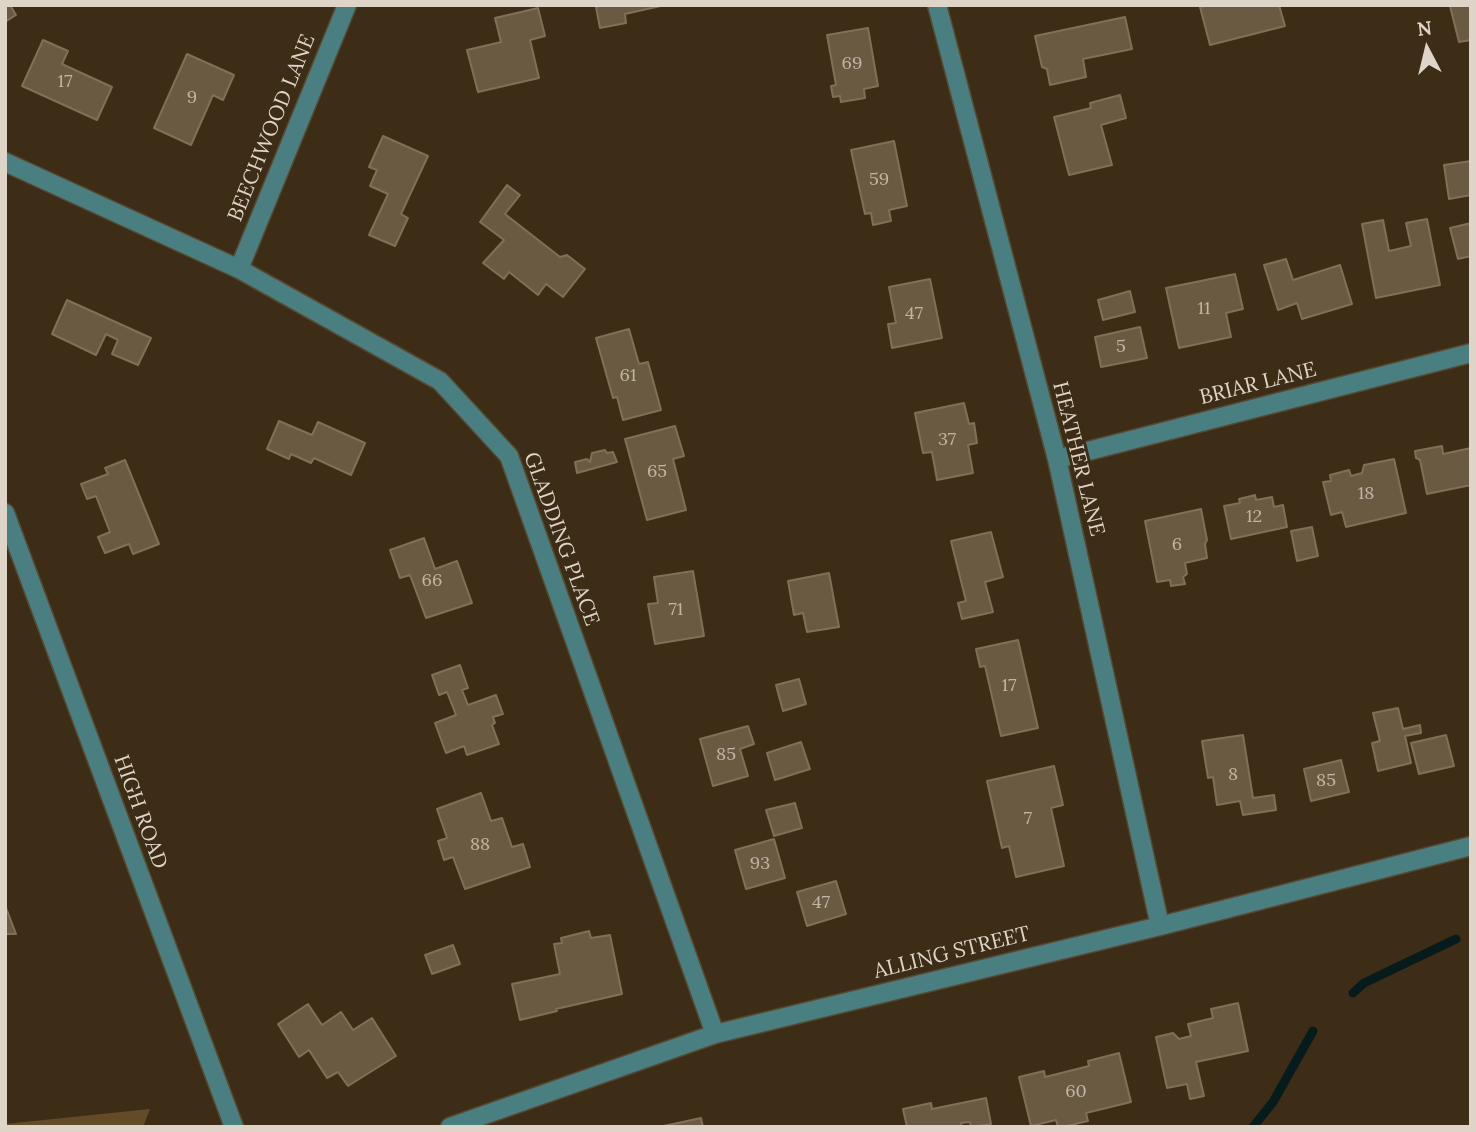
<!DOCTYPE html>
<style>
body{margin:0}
#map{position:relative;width:1476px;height:1132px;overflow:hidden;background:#3d2d16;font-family:Lora,serif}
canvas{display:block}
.frame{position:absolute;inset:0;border:7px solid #ded4c7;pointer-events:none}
.north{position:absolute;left:1392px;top:14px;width:70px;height:70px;-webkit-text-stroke:5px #3d2d16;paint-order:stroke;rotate:353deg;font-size:19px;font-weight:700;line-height:28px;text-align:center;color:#ded4c7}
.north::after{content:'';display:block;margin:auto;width:24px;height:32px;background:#ded4c7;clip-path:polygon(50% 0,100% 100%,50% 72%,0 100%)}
</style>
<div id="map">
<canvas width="1476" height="1132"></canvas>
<div class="frame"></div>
<div class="north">N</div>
</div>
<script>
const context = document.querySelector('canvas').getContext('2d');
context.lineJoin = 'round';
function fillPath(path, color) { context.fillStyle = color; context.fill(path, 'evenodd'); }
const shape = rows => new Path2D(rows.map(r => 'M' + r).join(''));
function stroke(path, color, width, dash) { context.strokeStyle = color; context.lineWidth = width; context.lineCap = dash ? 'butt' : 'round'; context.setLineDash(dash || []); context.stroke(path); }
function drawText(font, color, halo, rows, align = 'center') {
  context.font = font + ' Lora,serif'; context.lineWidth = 6; context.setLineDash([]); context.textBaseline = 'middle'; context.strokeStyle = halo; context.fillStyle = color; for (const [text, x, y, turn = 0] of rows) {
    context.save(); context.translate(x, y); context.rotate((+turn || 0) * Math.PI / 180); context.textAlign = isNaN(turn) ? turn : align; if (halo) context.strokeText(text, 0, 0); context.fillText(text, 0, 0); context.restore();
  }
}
fillPath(shape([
 [150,1109,143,1127,5,1127,5,1124]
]), '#644b28');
stroke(shape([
 [1353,993,1364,983,1456,939],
 [1253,1127,1273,1102,1313,1031]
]), '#061b1b', 9);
const building = shape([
 [5,5,10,5,16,15,5,22,5,5],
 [604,5,665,5,625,14,626,23,600,28,596,7,604,5],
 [1209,5,1279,5,1285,26,1210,45,1200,7,1209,5],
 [1471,5,1471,40,1459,42,1450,6,1471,5],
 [538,8,545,36,530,40,539,78,478,92,467,50,501,42,495,18,538,8],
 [1125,17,1132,49,1083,59,1086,77,1050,85,1047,69,1042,67,1035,36,1125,17],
 [868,28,878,86,864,89,865,98,841,102,840,96,833,97,831,86,836,85,827,35,868,28],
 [43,40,68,51,62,64,112,87,97,120,22,86,43,40],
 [187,54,234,75,223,100,213,95,191,145,154,128,187,54],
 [1120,95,1126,118,1101,125,1112,165,1069,175,1054,117,1091,108,1090,103,1120,95],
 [383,136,428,156,401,214,408,218,395,246,369,235,388,194,370,186,377,170,369,167,383,136],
 [894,141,907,206,889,210,891,221,873,225,871,213,865,214,851,150,894,141],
 [1471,161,1471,195,1449,199,1444,165,1471,161],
 [507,185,520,195,505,214,560,257,567,255,585,269,563,297,546,284,538,295,509,272,504,279,483,263,504,240,480,222,507,185],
 [1427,219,1440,285,1376,298,1362,224,1383,220,1389,251,1411,246,1406,223,1427,219],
 [1471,223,1471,256,1458,259,1450,228,1471,223],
 [1286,259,1293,280,1340,265,1352,304,1302,319,1297,303,1278,310,1264,265,1286,259],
 [1235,274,1243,309,1226,313,1231,337,1179,348,1166,288,1235,274],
 [930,279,942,338,892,348,888,324,896,323,889,287,930,279],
 [1130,291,1135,312,1103,320,1098,300,1130,291],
 [67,300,151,338,138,365,112,354,118,340,106,334,96,355,52,334,67,300],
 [1140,327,1147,358,1101,367,1095,337,1140,327],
 [629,329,639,364,648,362,661,410,623,420,617,397,613,398,596,338,629,329],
 [964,403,969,424,974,423,977,443,968,445,973,473,937,480,932,452,923,453,915,413,964,403],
 [279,421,312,435,318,422,365,443,351,475,314,458,311,463,291,454,289,459,267,449,279,421],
 [675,426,684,456,673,459,686,510,647,520,625,439,675,426],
 [1442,446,1443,454,1471,448,1471,485,1427,494,1420,460,1416,458,1415,451,1442,446],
 [605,450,607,453,613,452,617,462,577,473,575,462,587,459,590,462,592,453,605,450],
 [1394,459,1406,513,1346,527,1342,512,1331,515,1323,482,1331,481,1330,475,1349,470,1351,476,1362,473,1364,465,1394,459],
 [125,460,159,544,133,554,129,544,105,553,98,537,110,532,96,496,87,499,81,484,108,474,105,468,125,460],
 [1255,495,1256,500,1272,497,1274,507,1283,505,1287,527,1231,539,1224,506,1240,503,1239,499,1255,495],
 [1201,509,1207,540,1205,544,1207,558,1185,563,1187,574,1183,577,1185,584,1171,586,1170,580,1157,582,1145,521,1201,509],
 [1312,527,1318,556,1297,561,1291,531,1312,527],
 [991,532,1003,577,985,582,993,612,962,619,958,603,966,601,951,541,991,532],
 [424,538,435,569,457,561,472,603,426,618,410,575,400,578,390,550,424,538],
 [693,571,704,636,655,644,648,604,658,603,654,577,693,571],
 [829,573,839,627,807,632,803,613,794,615,788,581,829,573],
 [1018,640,1038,728,1001,736,985,666,980,667,976,649,1018,640],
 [460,665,468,688,462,690,468,705,496,695,503,714,493,717,495,723,492,725,499,744,467,755,464,746,446,753,435,723,456,715,447,692,439,695,432,675,460,665],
 [799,679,806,704,783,711,776,685,799,679],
 [1398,708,1403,729,1420,725,1421,733,1405,736,1411,763,1378,771,1372,743,1380,741,1373,713,1398,708],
 [748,726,754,744,740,749,748,776,713,786,700,739,748,726],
 [1243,735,1253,798,1274,795,1276,810,1243,815,1240,801,1217,805,1213,777,1208,778,1202,741,1243,735],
 [1446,735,1454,766,1419,774,1411,743,1446,735],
 [801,742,810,769,775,780,767,753,801,742],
 [1341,760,1349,792,1311,801,1304,769,1341,760],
 [1054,766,1063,805,1051,808,1064,866,1016,877,1009,846,1002,848,987,781,1054,766],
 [481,793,491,821,502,818,512,847,523,844,530,867,465,889,453,857,444,860,438,841,447,838,437,809,481,793],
 [795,803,802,828,774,836,766,810,795,803],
 [774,839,785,878,746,889,735,850,774,839],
 [836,881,846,914,807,926,797,892,836,881],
 [5,905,16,934,5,934,5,905],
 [589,931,591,938,610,935,622,994,556,1009,557,1011,520,1020,512,984,560,974,554,944,562,943,561,938,589,931],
 [453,945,460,964,432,974,425,955,453,945],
 [1238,1003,1248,1051,1196,1062,1204,1096,1190,1099,1187,1084,1167,1088,1156,1037,1173,1033,1179,1039,1191,1036,1188,1024,1213,1018,1211,1009,1238,1003],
 [308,1004,322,1025,341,1012,353,1030,372,1018,396,1056,348,1086,338,1072,327,1078,309,1050,299,1057,278,1024,308,1004],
 [1119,1053,1131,1102,1086,1113,1088,1121,1062,1127,1058,1127,1056,1120,1031,1126,1019,1077,1044,1071,1045,1077,1089,1066,1088,1061,1119,1053],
 [986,1098,991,1124,971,1127,970,1122,961,1123,962,1127,907,1127,903,1109,931,1103,932,1109,986,1098],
 [701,1118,703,1127,659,1127,701,1118]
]);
fillPath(building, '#6b5a42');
stroke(building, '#826f57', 2);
const minor = shape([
 [937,5,1057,459,1160,926],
 [5,162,239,269,440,381,509,456,715,1034],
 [239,269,347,5],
 [1057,459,1471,353],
 [5,513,234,1127],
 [450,1127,715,1034,1160,926,1471,846]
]);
stroke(minor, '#574832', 21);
stroke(minor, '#497f80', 18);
drawText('18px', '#c1b6a6', null, [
 ["69",852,64],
 ["17",65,82],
 ["9",192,98],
 ["59",879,180],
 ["11",1204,309],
 ["47",914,314],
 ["5",1121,347],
 ["61",628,376],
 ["37",947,440],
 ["65",657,472],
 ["18",1366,494],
 ["12",1254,517],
 ["6",1177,545],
 ["66",432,581],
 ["71",676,610],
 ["17",1009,686],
 ["85",726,755],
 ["8",1233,775],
 ["85",1326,781],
 ["7",1028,819],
 ["88",480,845],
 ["93",760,864],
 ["47",821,903],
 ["60",1076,1092]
]);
drawText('21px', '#ded4c7', '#3d2d16', [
 ["BEECHWOOD LANE",272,128,-68],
 ["BRIAR LANE",1258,384,-14],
 ["HEATHER LANE",1078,459,76],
 ["GLADDING PLACE",561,539,70],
 ["HIGH ROAD",140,812,70],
 ["ALLING STREET",952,953,-14]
]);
</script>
